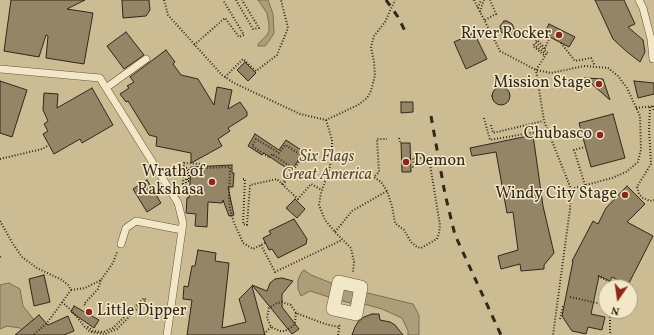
<!DOCTYPE html>
<style>
body{margin:0}
#map{position:relative;width:654px;height:335px;overflow:hidden;background:#ebdbab;font-family:Vollkorn,serif}
canvas{display:block}
.north{position:absolute;left:598px;top:279px;width:40px;height:40px;box-sizing:border-box;background:#f2e8c8;border:1px solid #a69b83;border-radius:50%;rotate:193deg;font-size:11px;font-weight:700;line-height:16px;text-align:center;color:#34271b}
.north::after{content:'';display:block;margin:auto;width:14px;height:18px;background:#8f2418;clip-path:polygon(50% 0,100% 100%,50% 72%,0 100%)}
</style>
<div id="map">
<canvas width="654" height="335"></canvas>
<div class="north">N</div>
</div>
<script>
const context = document.querySelector('canvas').getContext('2d');
context.lineJoin = 'round';
function fillPath(path, color) { context.fillStyle = color; context.fill(path, 'evenodd'); }
const shape = rows => new Path2D(rows.map(r => 'M' + r).join(''));
function stroke(path, color, width, dash) { context.strokeStyle = color; context.lineWidth = width; context.lineCap = dash ? 'butt' : 'round'; context.setLineDash(dash || []); context.stroke(path); }
function drawText(font, color, halo, rows, align = 'center') {
  context.font = font + ' Vollkorn,serif'; context.lineWidth = 3; context.setLineDash([]); context.textBaseline = 'middle'; context.strokeStyle = halo; context.fillStyle = color; for (const [text, x, y, turn = 0] of rows) {
    context.save(); context.translate(x, y); context.rotate((+turn || 0) * Math.PI / 180); context.textAlign = isNaN(turn) ? turn : align; if (halo) context.strokeText(text, 0, 0); context.fillText(text, 0, 0); context.restore();
  }
}
fillPath(shape([
 [0,0,654,0,654,335,0,335],
 [606,287,630,287,630,311,606,311]
]), '#ccbc93');
const water = shape([
 [258,0,268,0,273,14,274,33,269,41,265,46,258,46,258,44,267,35,269,31,269,24,267,13,258,0],
 [304,270,311,275,339,286,413,304,419,315,419,335,408,335,408,331,402,318,382,309,364,304,358,305,335,299,310,291,301,296,298,289,298,280,301,273,304,270],
 [9,283,20,289,23,306,46,335,26,335,20,328,7,326,0,329,0,285,9,283]
]);
fillPath(water, '#ad9e7a');
stroke(water, '#7d6e54', 1);
const building = shape([
 [11,0,85,0,67,9,93,13,84,64,46,58,48,36,46,35,39,57,4,51,11,0],
 [122,0,149,0,150,10,146,16,123,18,122,0],
 [595,0,624,0,635,24,628,27,643,40,645,52,640,62,626,51,613,39,595,0],
 [504,21,507,21,512,24,517,35,504,34,501,32,500,26,504,21],
 [549,24,575,37,569,47,544,34,549,24],
 [126,32,144,55,124,69,107,46,126,32],
 [474,33,487,59,466,69,454,42,474,33],
 [166,50,175,62,173,64,181,75,198,79,214,105,217,87,232,90,228,109,240,102,247,112,247,116,228,128,230,131,218,139,222,146,191,163,191,153,156,146,157,137,149,135,128,101,126,102,120,94,129,88,127,86,134,82,130,77,166,50],
 [245,62,256,73,248,81,237,70,245,62],
 [585,78,603,79,610,100,585,78],
 [0,81,27,90,12,137,0,133,0,81],
 [634,81,654,83,654,94,638,98,634,81],
 '492 96a9 9 0 1 1 18 0a9 9 0 1 1-18 0Z',
 [92,88,113,125,82,143,80,139,54,154,43,134,48,131,44,124,48,121,43,110,44,93,58,94,57,108,92,88],
 [401,102,413,102,413,112,401,113,401,102],
 [613,114,625,158,591,167,579,123,613,114],
 [255,134,279,150,286,140,304,152,291,171,264,153,262,155,248,146,255,134],
 [533,135,543,206,554,253,544,265,544,269,521,271,520,264,501,269,498,256,518,250,513,212,507,213,496,152,472,156,470,148,533,135],
 [401,143,410,143,411,172,402,172,401,143],
 [232,165,232,173,234,173,233,187,228,187,234,215,229,216,223,200,222,203,208,202,207,227,195,226,196,214,186,213,187,198,189,198,191,167,232,165],
 [147,180,161,203,147,212,133,189,147,180],
 [627,186,645,204,627,222,653,236,628,285,612,277,610,281,599,276,591,314,605,317,602,330,588,327,586,334,572,331,562,316,573,261,572,261,593,221,598,224,606,208,627,186],
 [295,199,305,209,297,218,286,208,295,199],
 [294,219,307,239,306,244,278,258,272,249,269,250,263,238,271,234,269,231,294,219],
 [198,250,216,253,215,261,229,263,222,328,246,322,239,299,252,286,265,335,187,335,192,300,183,299,184,286,188,287,192,266,195,266,198,250],
 [44,275,50,302,34,306,29,279,44,275],
 [282,278,293,281,282,294,282,307,299,329,292,334,252,285,267,291,270,283,275,279,282,278],
 [74,306,99,320,94,328,71,312,74,306],
 [372,314,379,314,380,320,390,322,395,325,403,335,352,335,355,327,358,322,364,317,372,314],
 [39,315,48,325,68,316,74,331,64,335,15,335,39,315]
]);
fillPath(building, '#938566');
stroke(building, '#34271b', 1);
const lane = shape([
 [639,0,643,8,651,39,653,59],
 [0,69,100,78,103,83,178,203,183,223,167,335],
 [106,88,146,59],
 [121,244,126,228,136,221,182,230]
]);
const street = shape([
 [339,282,361,287,356,314,333,309,339,282]
]);
stroke(lane, '#62543f', 8);
stroke(street, '#62543f', 14);
stroke(shape([
 [164,0,168,15,222,75,234,83,300,114,326,120,358,105,367,98,371,91,375,75,374,62,371,47,374,36,385,22,395,0],
 [236,0,253,29,259,28,242,0],
 [474,0,500,51,536,70,551,73,584,66,608,68,618,76,627,88,640,116,641,149,638,162,626,172,612,178,571,189,570,209,553,335],
 [478,8,481,0],
 [480,12,484,0],
 [485,20,496,14,490,0],
 [550,37,545,48,537,40,535,42,548,53,546,54,534,45,533,46,545,56,536,70,544,121,571,189],
 [561,43,575,61,591,58,595,66],
 [194,45,225,18,239,37,244,35,223,0],
 [225,77,243,59,256,71,277,55,288,28,281,0],
 [653,106,654,112],
 [650,107,649,129,651,164,637,187,639,194,643,198,650,201,654,200],
 [636,108,654,106],
 [484,118,490,140,547,130],
 [326,120,332,140,332,156,329,170,321,193,319,205,325,220,335,232,351,248,354,262,353,272],
 [491,125,493,133,543,121],
 [399,138,400,142],
 [0,159,42,149,49,145],
 [191,168,189,168,189,181,187,181,187,168,186,168,186,185,183,184,184,163,204,164,204,168,230,167,229,196,230,209,234,223,240,236,243,243,253,249,265,243],
 [243,179,245,179,243,224,247,225,250,185,277,179,282,184,293,168,272,154,270,158,252,146,256,139,279,153,285,145,303,156,283,185,298,199,311,184,322,190],
 [585,185,574,150,585,147],
 [387,191,381,182,374,177,379,172,377,139,387,139],
 [0,221,13,244,22,257,37,268,62,280,68,285,71,290,47,323,33,335],
 [335,232,352,211,387,191,392,206,395,223,404,230,411,242,417,247,421,248,437,239,439,233,440,225,429,158,413,158,414,167,411,167],
 [261,245,275,272,342,240],
 [0,257,1,256],
 [598,276,610,282,610,287],
 [71,290,85,288,101,280,113,263,117,252],
 [570,297,606,305],
 [62,302,72,311,84,326,90,332,105,334,117,329,146,300,144,298,113,328,103,332,93,331,88,327,89,325],
 [85,305,84,304,98,289,101,280],
 [610,311,610,332,611,335],
 [296,313,295,322,293,326,285,331,280,331,271,327,267,318,269,308,277,303,282,302,291,305,296,313,325,324,339,327],
 [560,319,563,306,564,306],
 [264,334,271,327],
 [338,335,340,323]
]), '#34271b', 2, [1, 2]);
stroke(lane, '#f2e8c8', 7);
stroke(street, '#f2e8c8', 13);
stroke(shape([
 [386,0,398,17,405,31],
 [431,116,445,194,455,235,501,335]
]), '#34271b', 3, [7, 7]);
for (const [x, y, r, color] of [
 [559,35,4,"#8f2418"],
 [599,84,4,"#8f2418"],
 [600,135,4,"#8f2418"],
 [406,162,4,"#8f2418"],
 [212,182,4,"#8f2418"],
 [625,195,4,"#8f2418"],
 [89,312,4,"#8f2418"]
]) { const dot = new Path2D(); dot.arc(x, y, r, 0, 2 * Math.PI); context.fillStyle = color; context.fill(dot); stroke(dot, '#f2e8c8', 1.5); }
drawText('16px', '#34271b', '#f2e8c8', [
 ["River Rocker",551,35],
 ["Mission Stage",591,84],
 ["Chubasco",592,135],
 ["Demon",414,162,"left"],
 ["Wrath of",204,173],
 ["Rakshasa",204,191],
 ["Windy City Stage",617,195],
 ["Little Dipper",97,312,"left"]
], 'right');
drawText('italic 16px', '#5a4c39', '#f2e8c8', [
 ["Six Flags",327,158],
 ["Great America",327,176]
]);
</script>
